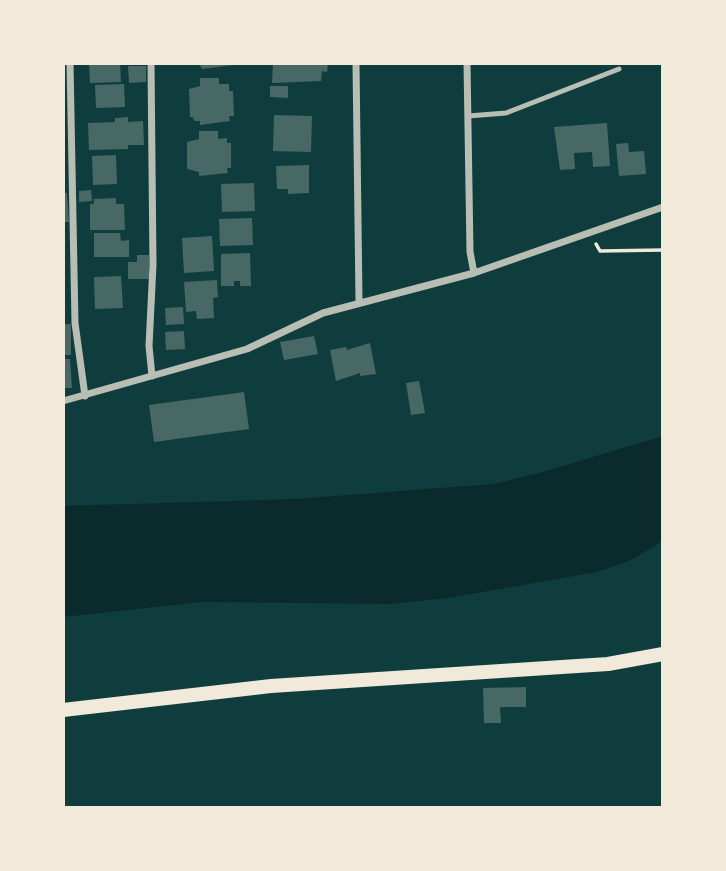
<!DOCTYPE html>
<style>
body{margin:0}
#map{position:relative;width:726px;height:871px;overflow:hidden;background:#0f3d3e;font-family:"Fira Sans Condensed",sans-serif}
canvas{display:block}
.frame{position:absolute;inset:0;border:65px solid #f1e9da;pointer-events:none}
</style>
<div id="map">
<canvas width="726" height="871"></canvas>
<div class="frame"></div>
</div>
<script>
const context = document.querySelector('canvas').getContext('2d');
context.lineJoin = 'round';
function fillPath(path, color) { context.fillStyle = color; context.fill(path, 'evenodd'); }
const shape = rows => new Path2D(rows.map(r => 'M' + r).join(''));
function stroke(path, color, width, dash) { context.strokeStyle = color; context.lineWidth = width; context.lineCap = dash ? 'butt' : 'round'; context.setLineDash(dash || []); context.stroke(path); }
fillPath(shape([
 [663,436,663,541,629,561,597,572,448,598,391,604,202,602,63,617,63,506,296,499,493,484,536,474]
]), '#0a2a2b');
fillPath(shape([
 [89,63,120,63,121,82,90,83],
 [199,63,233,63,233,65,202,69],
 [273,63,328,63,327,72,322,71,321,81,272,83],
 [128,66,146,66,146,82,129,83],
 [200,78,219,78,219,84,229,84,229,91,233,91,234,116,229,116,230,121,200,125,200,121,194,121,193,117,190,117,189,89,200,86],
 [124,84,125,107,96,108,95,85],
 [270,86,288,86,288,98,270,97],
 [274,115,312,116,311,152,273,151],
 [128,117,128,122,143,121,144,145,128,145,128,149,89,150,88,123,115,122,115,118],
 [607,123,610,166,593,167,592,152,574,153,575,169,560,170,554,127],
 [199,131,218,131,218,139,227,138,227,143,231,143,231,168,227,168,228,173,199,176,199,172,187,169,187,142,199,139],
 [628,143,629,152,644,151,646,174,619,176,616,144],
 [116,155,117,184,93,185,92,156],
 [309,165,309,193,288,194,288,189,277,189,276,166],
 [254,183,255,211,222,212,221,184],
 [91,190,92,201,79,202,79,191],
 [63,193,67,193,69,222,63,222],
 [116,198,116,204,124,204,125,230,90,230,90,204,94,204,94,199],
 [252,218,253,245,220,246,219,219],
 [94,233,120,233,121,241,129,240,129,257,94,257],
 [212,236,214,271,184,273,182,238],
 [250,253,251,286,240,286,240,281,234,281,234,286,221,286,221,254],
 [137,255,149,255,149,279,128,279,128,262,137,262],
 [121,276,123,308,95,309,94,277],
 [217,280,218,297,213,298,214,318,197,319,196,311,186,312,184,282],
 [183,307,184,324,166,325,165,308],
 [63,324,71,324,71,355,63,355],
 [184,331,185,349,166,350,165,332],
 [314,336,318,354,284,360,280,342],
 [370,343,376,374,360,376,360,373,336,381,330,350,346,347,347,350],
 [63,359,70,359,72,388,63,388],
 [419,381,425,413,411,415,406,383],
 [244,392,249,429,154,442,149,405],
 [526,687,526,707,500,707,501,723,484,723,483,688]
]), '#486865');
stroke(shape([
 [596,244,600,251,663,250]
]), '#f1e9da', 3.5);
stroke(shape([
 [468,116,506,113,619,69]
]), '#b8beb3', 5);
stroke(shape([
 [70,63,75,323,85,396],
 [151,63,153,265,149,346,152,376],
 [356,63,359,301],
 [467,63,470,252,474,273],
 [63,401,247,349,323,313,474,273,663,207]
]), '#b8beb3', 7);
stroke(shape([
 [63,710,271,686,608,664,663,654]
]), '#f1e9da', 14);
</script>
